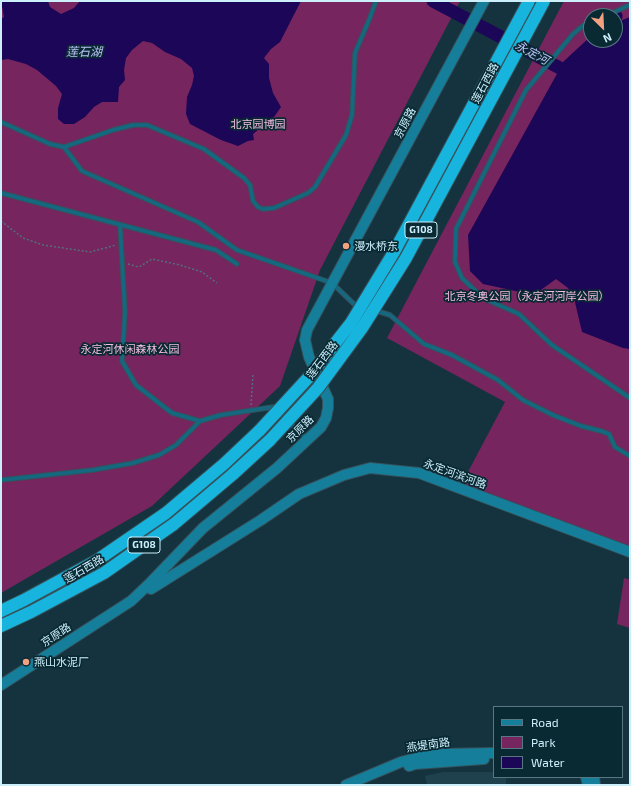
<!DOCTYPE html>
<meta charset="utf-8">
<style>
body{margin:0}
#map{position:relative;width:631px;height:786px;overflow:hidden;background:#14333e;font-family:"Exo 2",sans-serif}
canvas{display:block}
.frame{position:absolute;inset:0;border:2px solid #cceffc;pointer-events:none}
.legend{position:absolute;left:493px;top:706px;width:130px;height:72px;box-sizing:border-box;background:#092933;border:1px solid #577883;margin:0;padding:5px 7px;list-style:none;font-size:12px;color:#cceffc}
.legend li{display:flex;align-items:center;gap:8px;height:20px}
.legend b{width:20px;border:1px solid #577883}
.north{position:absolute;left:583px;top:8px;width:40px;height:40px;box-sizing:border-box;background:#092933;border:1px solid #577883;border-radius:50%;rotate:156deg;font-size:11px;font-weight:700;line-height:16px;text-align:center;color:#cceffc}
.north::after{content:'';display:block;margin:auto;width:14px;height:18px;background:#f2a080;clip-path:polygon(50% 0,100% 100%,50% 72%,0 100%)}
</style>
<div id="map">
<canvas width="631" height="786"></canvas>
<div class="frame"></div>
<ul class="legend">
<li><b style="height:5px;background:#157f9b"></b>Road</li>
<li><b style="height:11px;background:#77255e"></b>Park</li>
<li><b style="height:11px;background:#1b0658"></b>Water</li>
</ul>
<div class="north">N</div>
</div>
<script>
const context = document.querySelector('canvas').getContext('2d');
context.lineJoin = 'round';
function fillPath(path, color) { context.fillStyle = color; context.fill(path, 'evenodd'); }
const shape = rows => new Path2D(rows.map(r => 'M' + r).join(''));
function stroke(path, color, width, dash) { context.strokeStyle = color; context.lineWidth = width; context.lineCap = dash ? 'butt' : 'round'; context.setLineDash(dash || []); context.stroke(path); }
function drawText(font, color, halo, rows, align = 'center') {
  context.font = font + ' "Exo 2","Noto Sans SC",sans-serif'; context.lineWidth = 3.5; context.setLineDash([]); context.textBaseline = 'middle'; context.strokeStyle = halo; context.fillStyle = color; for (const [text, x, y, turn = 0] of rows) {
    context.save(); context.translate(x, y); context.rotate((+turn || 0) * Math.PI / 180); context.textAlign = isNaN(turn) ? turn : align; if (halo) context.strokeText(text, 0, 0); context.fillText(text, 0, 0); context.restore();
  }
}
fillPath(shape([
 [443,772,494,772,494,777,506,777,506,785,427,785,425,776]
]), '#1e414d');
fillPath(shape([
 [1,1,460,1,320,270,280,386,152,506,1,593],
 [564,1,630,1,630,546,461,485,505,402,387,338],
 [591,16,615,16,615,40,591,40],
 [624,578,630,580,630,628,617,624]
]), '#77255e');
fillPath(shape([
 [1,1,48,1,50,7,61,14,74,8,80,1,301,1,280,42,271,49,264,58,269,64,269,78,273,93,281,107,274,117,253,134,254,140,248,141,238,146,221,140,190,124,186,114,187,97,192,85,194,76,192,68,181,59,165,52,152,43,143,41,132,50,126,58,124,70,125,80,119,87,118,102,102,102,94,107,85,117,74,124,64,124,58,119,58,108,62,94,56,86,37,70,26,64,8,59,1,60,1,19,4,17],
 [630,17,630,349,623,348,582,332,574,298,568,288,556,279,534,295,483,284,470,271,468,235,564,61,591,36,591,40,615,40,615,23]
]), '#1b0658');
stroke(shape([
 [433,1,575,76],
 [615,18,616,16]
]), '#1b0658', 13);
const lane = shape([
 [605,16,630,5],
 [591,22,584,25,573,34,526,90,456,229,455,262,462,278,483,298,519,314,552,345,630,398],
 [1,122,50,144,64,147,113,130,133,125,147,125,204,149,244,178,250,185,253,201,258,207,263,209,274,208,308,193,315,187,346,135,352,115,355,53,369,20,376,1],
 [64,147,82,171,198,222,237,250,332,283,354,304,390,315,424,344,452,355,498,380,523,400,553,415,581,426,601,431,609,434,615,447,630,456],
 [1,193,216,250,237,264],
 [120,225,125,312,122,361,136,385,172,413,200,421],
 [1,480,93,470,133,463,159,455,176,445,200,421,221,415,273,407,307,439]
]);
const secondary = shape([
 [151,589,261,520,299,494,344,475,370,468,419,473,630,552],
 [1,685,131,601,151,582,203,528,277,468,321,427,326,418,328,408,328,399,309,357,305,340,307,330,484,1],
 [409,766,415,764,484,759],
 [586,777,588,785],
 [594,777,595,785],
 [346,785,401,762,420,757,443,754,494,753]
]);
const highway = shape([
 [1,611,24,600,96,561,166,513,224,464,260,430],
 [1,626,31,612,104,573,174,524,232,475,270,440]
]);
stroke(lane, '#35525c', 5.5);
stroke(secondary, '#35525c', 12);
stroke(highway, '#35525c', 14);
stroke(shape([
 [1,221,23,238,43,245,90,252,116,245],
 [128,264,139,267,152,259,180,265,202,272,217,283],
 [251,405,253,375]
]), '#50707c', 1.5, [2, 2]);
stroke(lane, '#14687f', 3.5);
stroke(secondary, '#157f9b', 10);
stroke(highway, '#17b5dd', 12);
const highwayBridge = shape([
 [260,430,308,378,351,323,394,252,529,1],
 [270,440,318,388,362,328,406,258,544,1]
]);
stroke(highwayBridge, '#35525c', 14, []);
stroke(highwayBridge, '#17b5dd', 12);
for (const [x, y, r, color] of [
 [346,246,4,"#f2a080"],
 [26,662,4,"#f2a080"]
]) { const dot = new Path2D(); dot.arc(x, y, r, 0, 2 * Math.PI); context.fillStyle = color; context.fill(dot); stroke(dot, '#092933', 1.5); }
for (const [x, y, w] of [
 [421,230,32],
 [144,545,32]
]) { const box = new Path2D(); box.roundRect(x - w / 2, y - 8, w, 16, 3); context.fillStyle = '#092933'; context.fill(box); stroke(box, '#cceffc', 1); }
drawText('bold 10px', '#cceffc', null, [
 ["G108",421,230],
 ["G108",144,545]
]);
drawText('11px', '#cceffc', '#092933', [
 ["莲石西路",485,83,-62],
 ["京原路",405,123,-62],
 ["莲石西路",322,360,-53],
 ["京原路",300,429,-45],
 ["永定河滨河路",455,474,20],
 ["莲石西路",84,569,-30],
 ["京原路",56,635,-33],
 ["燕堤南路",428,745,-8]
]);
drawText('11px', '#f5bddf', '#092933', [
 ["北京园博园",258,124],
 ["北京冬奥公园（永定河河岸公园）",527,296],
 ["永定河休闲森林公园",130,349]
]);
drawText('11px', '#cceffc', '#092933', [
 ["漫水桥东",354,246],
 ["燕山水泥厂",34,662]
], 'left');
drawText('italic 12px', '#bdc0f7', '#092933', [
 ["莲石湖",84,52],
 ["永定河",532,53,28]
]);
</script>
